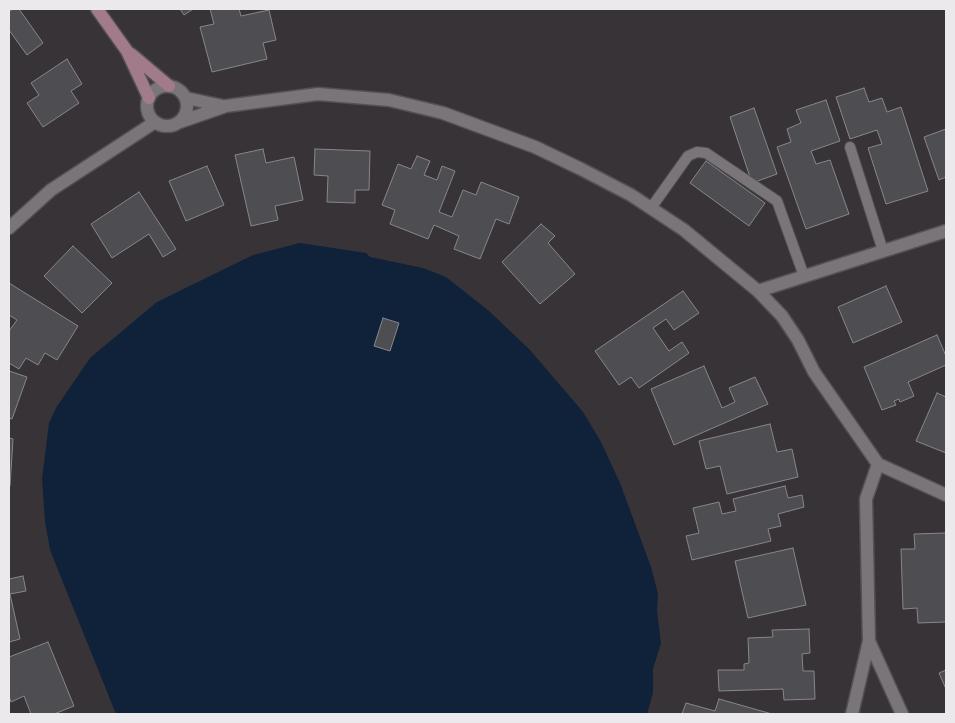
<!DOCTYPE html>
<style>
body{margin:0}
#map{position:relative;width:955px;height:723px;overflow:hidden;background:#373337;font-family:"Roboto Serif",serif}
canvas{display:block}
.frame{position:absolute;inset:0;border:10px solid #ebe9eb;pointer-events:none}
</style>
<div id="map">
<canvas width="955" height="723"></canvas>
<div class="frame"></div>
</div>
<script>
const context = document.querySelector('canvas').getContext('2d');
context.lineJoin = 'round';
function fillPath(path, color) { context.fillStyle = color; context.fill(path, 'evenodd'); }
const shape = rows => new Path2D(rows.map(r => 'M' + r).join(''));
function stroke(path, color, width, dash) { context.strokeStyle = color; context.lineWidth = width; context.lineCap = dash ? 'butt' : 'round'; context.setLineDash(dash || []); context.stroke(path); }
fillPath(shape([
 [300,243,366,253,370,257,423,268,446,277,489,311,530,350,583,412,601,442,620,483,651,567,658,594,657,611,661,643,653,669,653,693,647,714,116,714,50,550,45,521,42,479,49,423,56,408,90,358,157,302,253,255]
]), '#102239');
const building = shape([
 [13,9,19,9,43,43,27,55,9,30,9,12,13,9],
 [180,9,193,9,184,15,180,9],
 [210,9,239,9,241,16,269,10,276,40,263,43,267,59,212,72,200,27,214,24,210,9],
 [67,59,82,84,71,91,79,103,43,127,27,103,39,95,31,83,67,59],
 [864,88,869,102,882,98,887,112,901,107,928,191,886,204,868,148,882,144,877,130,850,139,836,97,864,88],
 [826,100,840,141,811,151,816,164,830,160,849,214,806,229,777,147,791,142,787,129,801,123,796,110,826,100],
 [754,108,777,174,752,183,730,117,754,108],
 [946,129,946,177,939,180,924,137,946,129],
 [263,149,266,163,294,157,303,200,275,206,278,220,251,226,235,155,263,149],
 [315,149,370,151,369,190,355,190,355,203,327,202,328,176,314,175,315,149],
 [417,156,430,161,424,175,437,180,442,166,455,171,439,212,452,217,463,190,476,195,481,182,519,197,509,224,496,219,480,259,454,249,459,236,434,225,428,239,390,224,395,210,382,205,398,164,411,169,417,156],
 [706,161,765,203,749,226,690,183,706,161],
 [207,166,224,205,186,221,169,181,207,166],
 [139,192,176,249,163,257,149,234,112,258,91,224,139,192],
 [541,224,555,236,548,243,575,274,540,304,502,262,541,224],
 [73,246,112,283,82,313,44,276,73,246],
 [9,283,78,326,57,360,45,353,38,365,26,358,19,369,9,363,9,331,17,320,9,315,9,283],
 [886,286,902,322,853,343,838,307,886,286],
 [683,291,699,313,674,330,666,319,653,328,669,351,682,342,689,353,639,388,631,377,619,385,595,351,683,291],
 [383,318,399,323,390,351,374,346,383,318],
 [937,335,946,356,946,365,908,382,914,396,900,402,899,399,894,401,896,405,882,410,864,367,937,335],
 [704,366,722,408,735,402,729,388,755,377,768,404,674,445,651,389,704,366],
 [9,371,27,377,12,419,9,418,9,371],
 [937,393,946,397,946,453,916,441,937,393],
 [770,424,777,452,792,449,798,477,727,494,720,466,706,469,699,441,770,424],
 [9,438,13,439,10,486,9,486,9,438],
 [785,486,788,498,802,495,804,507,778,514,781,526,768,529,771,541,692,560,686,536,699,533,693,508,719,502,722,514,736,511,733,499,785,486],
 [946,533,946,622,918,623,917,608,903,609,901,549,915,549,914,534,946,533],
 [793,548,806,605,748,618,735,561,793,548],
 [23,576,26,591,10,594,20,639,9,642,9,579,23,576],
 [809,629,810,653,802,654,803,671,814,671,815,699,784,700,783,689,719,691,718,670,744,670,744,664,749,663,748,638,773,637,772,630,809,629],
 [48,642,74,706,54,714,31,714,24,696,11,702,9,696,9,657,48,642],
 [946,670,946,689,939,673,946,670],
 [719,699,772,714,682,714,686,703,715,711,719,699]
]);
fillPath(building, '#4d4d52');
stroke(building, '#87878c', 1);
const lane = shape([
 [850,147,883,251],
 [651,208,688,156,697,152,706,153,777,201,804,276]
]);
const street = shape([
 '147 106a20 20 0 1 1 40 0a20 20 0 1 1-40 0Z',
 [186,98,223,106],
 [180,122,226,106,318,94,389,100,443,113,535,147,581,169,631,195,684,230,758,291,782,316,798,340,814,372,878,464,946,495],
 [9,228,51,190,155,122],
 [758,291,946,231],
 [869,641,902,714],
 [852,714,869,641,866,499,878,464]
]);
const secondary = shape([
 [97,9,127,51,149,98],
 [131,54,169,86]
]);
stroke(lane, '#535153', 12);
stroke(street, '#535153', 15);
stroke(secondary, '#535153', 15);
stroke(lane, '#797579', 10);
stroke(street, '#797579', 12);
stroke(secondary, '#a17b89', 12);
</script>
